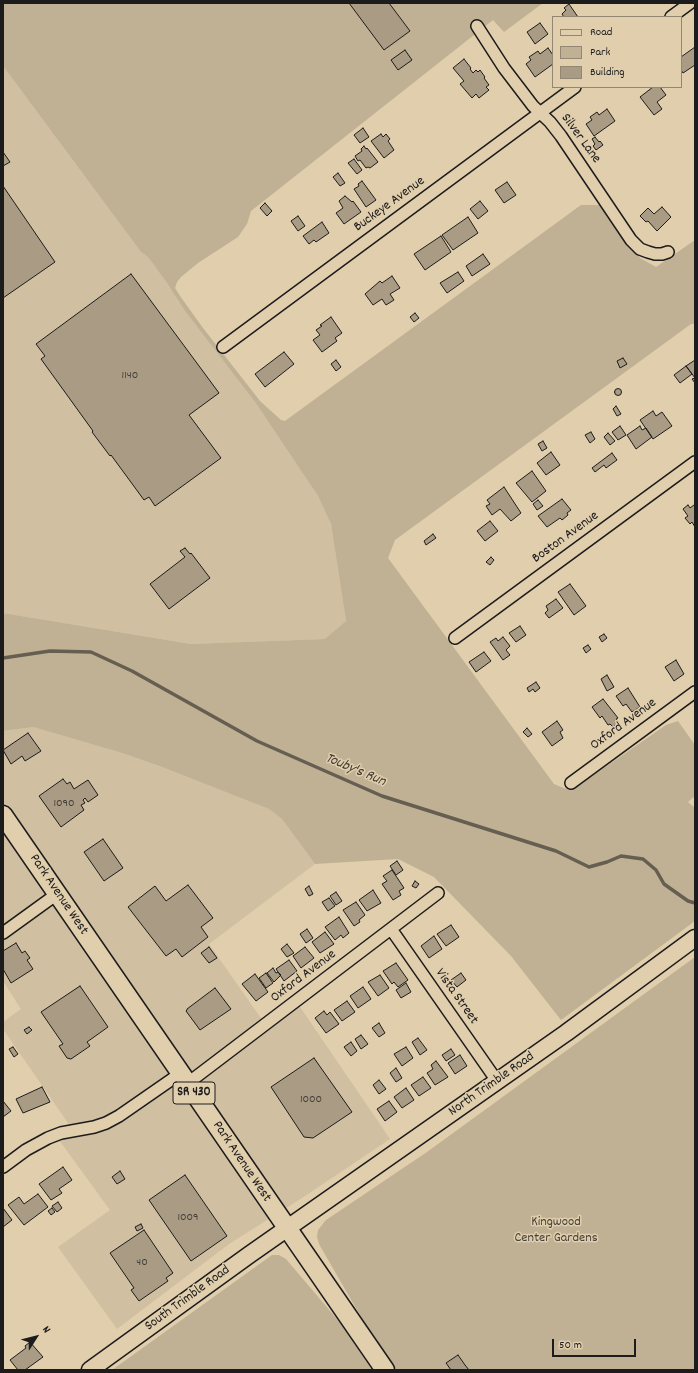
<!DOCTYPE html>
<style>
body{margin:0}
#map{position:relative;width:698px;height:1373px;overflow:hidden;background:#e0ceac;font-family:Dekko,sans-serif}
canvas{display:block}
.frame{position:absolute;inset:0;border:4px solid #1c1c1c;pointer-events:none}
.legend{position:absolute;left:552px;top:16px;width:130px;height:72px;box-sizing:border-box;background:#e0ceac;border:1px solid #928772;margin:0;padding:5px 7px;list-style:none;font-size:12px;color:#1c1c1c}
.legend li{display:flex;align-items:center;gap:8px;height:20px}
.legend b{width:20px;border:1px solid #928772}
.north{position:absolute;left:16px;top:1317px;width:40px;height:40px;-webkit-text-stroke:3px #e0ceac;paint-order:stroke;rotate:54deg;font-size:11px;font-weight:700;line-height:16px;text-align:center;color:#1c1c1c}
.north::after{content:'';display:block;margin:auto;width:14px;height:18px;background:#1c1c1c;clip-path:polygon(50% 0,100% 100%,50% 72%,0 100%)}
.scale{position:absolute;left:552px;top:1339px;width:84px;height:18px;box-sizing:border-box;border:2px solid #1c1c1c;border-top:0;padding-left:5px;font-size:12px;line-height:14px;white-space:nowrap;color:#1c1c1c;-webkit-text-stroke:3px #e0ceac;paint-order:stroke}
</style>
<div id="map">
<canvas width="698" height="1373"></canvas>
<div class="frame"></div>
<ul class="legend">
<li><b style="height:5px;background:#e0ceac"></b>Road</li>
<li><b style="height:11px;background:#c0b194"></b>Park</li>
<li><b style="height:11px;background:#aa9c84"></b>Building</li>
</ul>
<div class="north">N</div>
<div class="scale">50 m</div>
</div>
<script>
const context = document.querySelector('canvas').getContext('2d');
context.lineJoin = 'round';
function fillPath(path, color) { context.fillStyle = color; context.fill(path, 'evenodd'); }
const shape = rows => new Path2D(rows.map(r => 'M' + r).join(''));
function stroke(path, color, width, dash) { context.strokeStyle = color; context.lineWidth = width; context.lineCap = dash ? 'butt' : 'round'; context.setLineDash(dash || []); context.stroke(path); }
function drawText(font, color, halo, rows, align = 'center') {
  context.font = font + ' Dekko,sans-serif'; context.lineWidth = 3; context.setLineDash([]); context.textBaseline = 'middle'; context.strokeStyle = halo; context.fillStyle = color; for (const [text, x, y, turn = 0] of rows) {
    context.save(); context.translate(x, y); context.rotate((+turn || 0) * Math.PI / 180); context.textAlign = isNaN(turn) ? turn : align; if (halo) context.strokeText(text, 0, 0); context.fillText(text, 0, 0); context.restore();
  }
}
fillPath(shape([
 [3,66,141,252,148,257,167,283,185,311,255,402,318,496,331,524,346,621,326,639,191,644,3,613],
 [33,727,122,753,162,767,269,809,282,819,315,864,209,944,265,1024,296,1001,390,1139,302,1198,229,1244,117,1329,58,1247,110,1210,54,1133,70,1126,3,1029,3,1022,21,1009,3,981,3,731]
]), '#d0bfa0');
fillPath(shape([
 [3,3,543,3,504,32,493,20,251,211,247,224,238,237,198,263,181,277,177,282,175,288,180,296,203,328,260,401,281,420,285,421,581,205,600,205,640,258,656,267,695,240,695,324,691,324,395,540,388,558,554,784,566,789,575,788,666,725,678,721,695,745,695,796,688,802,695,808,695,921,561,1020,511,956,434,877,398,859,315,864,282,819,269,809,162,767,122,753,33,727,3,731,3,613,191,644,325,639,346,621,331,524,318,496,255,402,185,311,167,283,148,257,141,252,3,66],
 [695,957,695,1370,397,1370,368,1329,319,1244,317,1237,318,1230,326,1220,332,1216,427,1152],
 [272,1255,279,1255,286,1259,342,1325,372,1370,112,1370]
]), '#c0b194');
stroke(shape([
 [3,658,50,651,91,652,132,671,257,741,382,796,556,851,589,867,607,862,621,856,643,859,656,870,664,884,688,901,695,903]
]), '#655e51', 3.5);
const building = shape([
 [349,3,389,3,410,31,384,50,349,3],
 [569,4,578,17,564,17,562,14,566,10,564,8,569,4],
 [540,23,548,34,535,44,527,32,540,23],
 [695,47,695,65,683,73,681,70,681,57,695,47],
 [548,48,553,55,553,64,535,77,526,64,531,60,529,57,538,51,540,54,548,48],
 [405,50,412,60,398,70,391,60,405,50],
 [464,59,471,68,470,69,473,73,476,70,478,72,480,70,485,77,484,78,489,85,486,87,489,90,479,98,476,94,472,98,460,84,464,81,453,68,464,59],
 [653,87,660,87,666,95,657,102,662,109,654,115,640,97,653,87],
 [607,109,615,121,594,136,586,124,592,120,590,117,597,112,599,115,607,109],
 [363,128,369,137,360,143,354,135,363,128],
 [381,134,383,137,386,134,390,139,388,141,394,150,384,158,371,141,381,134],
 [595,137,599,142,600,141,603,145,596,150,593,146,595,144,592,139,595,137],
 [364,146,366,149,367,148,378,162,370,168,368,167,366,168,360,160,358,161,355,156,362,151,361,149,364,146],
 [3,152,10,162,3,166,3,152],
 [354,159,362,170,357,174,348,163,354,159],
 [338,173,345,183,340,186,333,177,338,173],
 [362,181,376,200,366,207,354,189,359,186,358,184,362,181],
 [507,182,516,195,504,203,495,190,507,182],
 [3,186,55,262,3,298,3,186],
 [345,196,352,202,353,201,361,212,344,224,336,213,343,208,339,201,345,196],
 [480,201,488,211,478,219,470,209,480,201],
 [265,203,272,211,267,216,260,208,265,203],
 [662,207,671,217,657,231,648,221,646,222,640,216,648,208,654,214,662,207],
 [298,216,305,226,298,231,291,221,298,216],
 [468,217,478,233,453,250,442,235,468,217],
 [322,222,329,233,316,242,314,240,309,244,303,236,322,222],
 [441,236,451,252,425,270,414,254,441,236],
 [483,254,490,264,472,276,466,266,483,254],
 [458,272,464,281,447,293,440,283,458,272],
 [131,274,219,393,189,415,221,458,155,506,149,497,144,500,111,455,110,456,92,432,93,431,41,359,45,356,36,344,131,274],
 [392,276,400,288,390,294,394,300,386,305,382,299,373,305,365,294,380,281,382,283,392,276],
 [415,313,419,318,414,322,410,317,415,313],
 [331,317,342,333,335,338,337,341,322,352,313,340,320,335,316,330,322,326,320,325,331,317],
 [284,352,294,364,265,387,255,374,284,352],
 [623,358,627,364,620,368,617,361,623,358],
 [336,360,341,367,336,371,331,364,336,360],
 [695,360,695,383,692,379,695,378,686,366,695,360],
 [686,366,692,374,680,383,674,375,686,366],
 '614.5 392a3.5 3.5 0 1 1 7 0a3.5 3.5 0 1 1-7 0Z',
 [616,406,621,414,617,416,613,409,616,406],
 [653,411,656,416,662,412,672,426,653,439,640,420,653,411],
 [620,426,626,435,618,440,612,432,620,426],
 [640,426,642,430,646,428,652,437,636,449,627,435,640,426],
 [591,432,595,439,590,443,585,435,591,432],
 [608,433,615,441,610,445,604,437,608,433],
 [543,441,547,448,542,451,538,444,543,441],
 [551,452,560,465,546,475,537,463,551,452],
 [612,453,617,460,606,468,604,465,595,472,592,468,612,453],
 [532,471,546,491,532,502,516,483,532,471],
 [504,487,521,513,511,521,500,509,492,515,486,506,490,504,487,500,504,487],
 [562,499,571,510,567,513,568,515,562,520,560,518,547,527,538,516,562,499],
 [538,500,543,506,537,510,533,504,538,500],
 [688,505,690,508,694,505,695,506,695,527,692,522,690,524,685,518,688,516,683,509,688,505],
 [490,521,498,531,485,541,477,531,490,521],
 [433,534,436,538,426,545,424,541,433,534],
 [185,548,190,554,191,553,210,578,169,609,150,584,185,557,180,551,185,548],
 [491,557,494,560,490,565,486,562,491,557],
 [570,584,586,606,574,615,558,592,570,584],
 [556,599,563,608,549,618,545,613,548,610,546,606,556,599],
 [520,626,526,635,516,642,509,633,520,626],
 [604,634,607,638,602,642,599,637,604,634],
 [503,637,510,646,506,650,510,655,503,660,490,642,496,638,498,641,503,637],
 [588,645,591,649,586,653,583,648,588,645],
 [484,652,491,661,476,672,469,662,484,652],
 [676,660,684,674,674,681,665,667,676,660],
 [607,675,614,687,607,691,601,679,607,675],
 [536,682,540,688,535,692,533,689,529,692,527,688,536,682],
 [628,688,640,707,632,712,626,704,623,706,616,696,628,688],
 [603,699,618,718,616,719,619,722,613,727,610,724,608,725,602,716,600,718,592,707,603,699],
 [557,721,563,730,560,732,563,738,552,746,542,732,557,721],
 [527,728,532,734,528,737,523,732,527,728],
 [28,733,41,751,25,761,22,756,11,764,3,750,28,733],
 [63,779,67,784,70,782,74,789,88,780,98,795,88,802,85,798,83,800,85,803,81,805,84,810,61,827,39,796,63,779],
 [103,839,123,868,104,881,84,852,103,839],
 [397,861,403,870,396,875,390,866,397,861],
 [392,870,404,888,399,891,401,895,393,900,382,884,387,881,383,876,392,870],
 [415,881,419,884,416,888,412,886,415,881],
 [188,885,213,918,201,927,208,937,182,957,176,949,166,956,128,907,155,886,166,901,188,885],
 [309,886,313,894,309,896,305,889,309,886],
 [373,890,381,903,367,911,359,900,373,890],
 [336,892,342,901,336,905,330,896,336,892],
 [329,898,335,906,328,911,322,902,329,898],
 [356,902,365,915,359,920,360,922,354,926,343,910,356,902],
 [339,917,349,933,343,938,341,935,335,940,325,927,339,917],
 [451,925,459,937,446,946,437,934,451,925],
 [307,929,313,938,306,943,300,934,307,929],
 [325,932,334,944,320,953,312,942,325,932],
 [434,936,442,949,429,958,421,946,434,936],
 [16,943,22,953,25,951,30,958,27,960,33,969,11,983,3,969,3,951,16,943],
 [287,944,294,953,287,957,281,949,287,944],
 [209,947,217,958,209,963,201,953,209,947],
 [305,947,314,958,301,968,293,956,305,947],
 [289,960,297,971,284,981,276,969,289,960],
 [396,963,408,980,398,987,394,982,392,984,383,971,396,963],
 [273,968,276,973,278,972,281,975,274,982,267,973,273,968],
 [266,973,273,983,266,988,259,978,266,973],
 [461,973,466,980,457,987,451,980,461,973],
 [255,974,268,992,256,1001,242,984,255,974],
 [380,975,389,988,378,996,368,982,380,975],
 [406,983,411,992,401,998,396,990,406,983],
 [80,986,108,1027,87,1042,90,1046,71,1059,67,1058,59,1046,63,1044,41,1012,80,986],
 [363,987,371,999,358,1008,350,996,363,987],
 [215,988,231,1009,200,1030,186,1011,187,1010,187,1009,215,988],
 [347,1001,355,1012,342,1021,334,1010,347,1001],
 [324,1011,327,1015,330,1012,339,1024,326,1033,315,1018,324,1011],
 [379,1023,385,1033,379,1037,372,1028,379,1023],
 [29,1027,32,1030,27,1034,24,1030,29,1027],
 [361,1035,368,1044,361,1049,355,1039,361,1035],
 [418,1038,427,1050,420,1055,412,1042,418,1038],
 [351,1042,357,1051,351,1056,344,1047,351,1042],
 [13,1047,18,1054,14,1057,9,1049,13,1047],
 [406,1047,413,1058,402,1066,394,1054,406,1047],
 [451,1049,455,1055,446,1061,442,1055,451,1049],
 [460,1055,467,1066,455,1074,448,1063,460,1055],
 [314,1058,352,1112,313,1138,304,1137,271,1087,314,1058],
 [436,1061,448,1077,435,1085,427,1073,433,1069,431,1065,436,1061],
 [396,1068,402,1078,396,1082,390,1073,396,1068],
 [423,1077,431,1088,419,1096,411,1085,423,1077],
 [379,1080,386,1089,379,1094,373,1085,379,1080],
 [42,1087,50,1102,23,1113,16,1099,42,1087],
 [406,1088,414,1100,402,1108,394,1097,406,1088],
 [3,1101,11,1111,3,1117,3,1101],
 [389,1101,397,1112,385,1121,377,1109,389,1101],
 [63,1167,72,1180,59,1189,62,1193,51,1200,39,1184,63,1167],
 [120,1171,125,1179,117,1184,112,1177,120,1171],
 [185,1175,227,1236,191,1261,149,1200,185,1175],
 [38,1194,48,1207,24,1225,8,1205,19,1197,24,1204,38,1194],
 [58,1202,62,1208,57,1212,52,1206,58,1202],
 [3,1208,12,1220,3,1227,3,1208],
 [52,1208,55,1212,51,1215,48,1211,52,1208],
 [141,1224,143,1228,137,1231,135,1227,141,1224],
 [144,1230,173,1273,166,1278,168,1281,139,1301,131,1290,134,1288,110,1253,144,1230],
 [30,1342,43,1357,25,1370,18,1370,10,1360,26,1348,25,1346,30,1342],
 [458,1355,465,1365,469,1370,451,1370,446,1363,458,1355]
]);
fillPath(building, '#aa9c84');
stroke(building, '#1c1c1c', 1);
const minor = shape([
 [671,17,690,3],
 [477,26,504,68,533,106,550,122,561,136,631,240,640,249,648,252,655,254,662,254,668,252],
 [223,347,575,87],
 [455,638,695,462],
 [571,783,695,692],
 [391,929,497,1081],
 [3,933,57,894],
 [188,1083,438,893],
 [3,1167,26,1150,48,1138,61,1133,94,1127,106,1123,119,1116,181,1073]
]);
const secondary = shape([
 [90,1370,249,1255,566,1033,695,938]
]);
const primary = shape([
 [3,815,385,1370]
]);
stroke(minor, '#1c1c1c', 14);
stroke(secondary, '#1c1c1c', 19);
stroke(primary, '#1c1c1c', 21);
stroke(minor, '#e0ceac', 11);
stroke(secondary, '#e0ceac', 16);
stroke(primary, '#e0ceac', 18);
drawText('12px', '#403c36', null, [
 ["1140",130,376],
 ["1090",64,804],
 ["1000",311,1100],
 ["1009",188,1218],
 ["40",142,1263]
]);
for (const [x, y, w] of [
 [194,1093,42]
]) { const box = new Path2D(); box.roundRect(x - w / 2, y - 11, w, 22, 3); context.fillStyle = '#e0ceac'; context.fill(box); stroke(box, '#1c1c1c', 1); }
drawText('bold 13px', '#1c1c1c', null, [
 ["SR 430",194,1093]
]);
drawText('14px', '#1c1c1c', '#e0ceac', [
 ["Silver Lane",580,139,54],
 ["Buckeye Avenue",390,205,-36],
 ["Boston Avenue",566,538,-36],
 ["Oxford Avenue",624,725,-36],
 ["Park Avenue West",58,895,56],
 ["Oxford Avenue",304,977,-37],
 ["Vista Street",456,997,55],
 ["North Trimble Road",492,1085,-35],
 ["Park Avenue West",241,1162,56],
 ["South Trimble Road",188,1299,-36]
]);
drawText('14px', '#45413a', '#e0ceac', [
 ["Kingwood",556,1223],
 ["Center Gardens",556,1239]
]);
drawText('italic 15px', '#403d37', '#e0ceac', [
 ["Touby's Run",355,771,23]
]);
</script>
